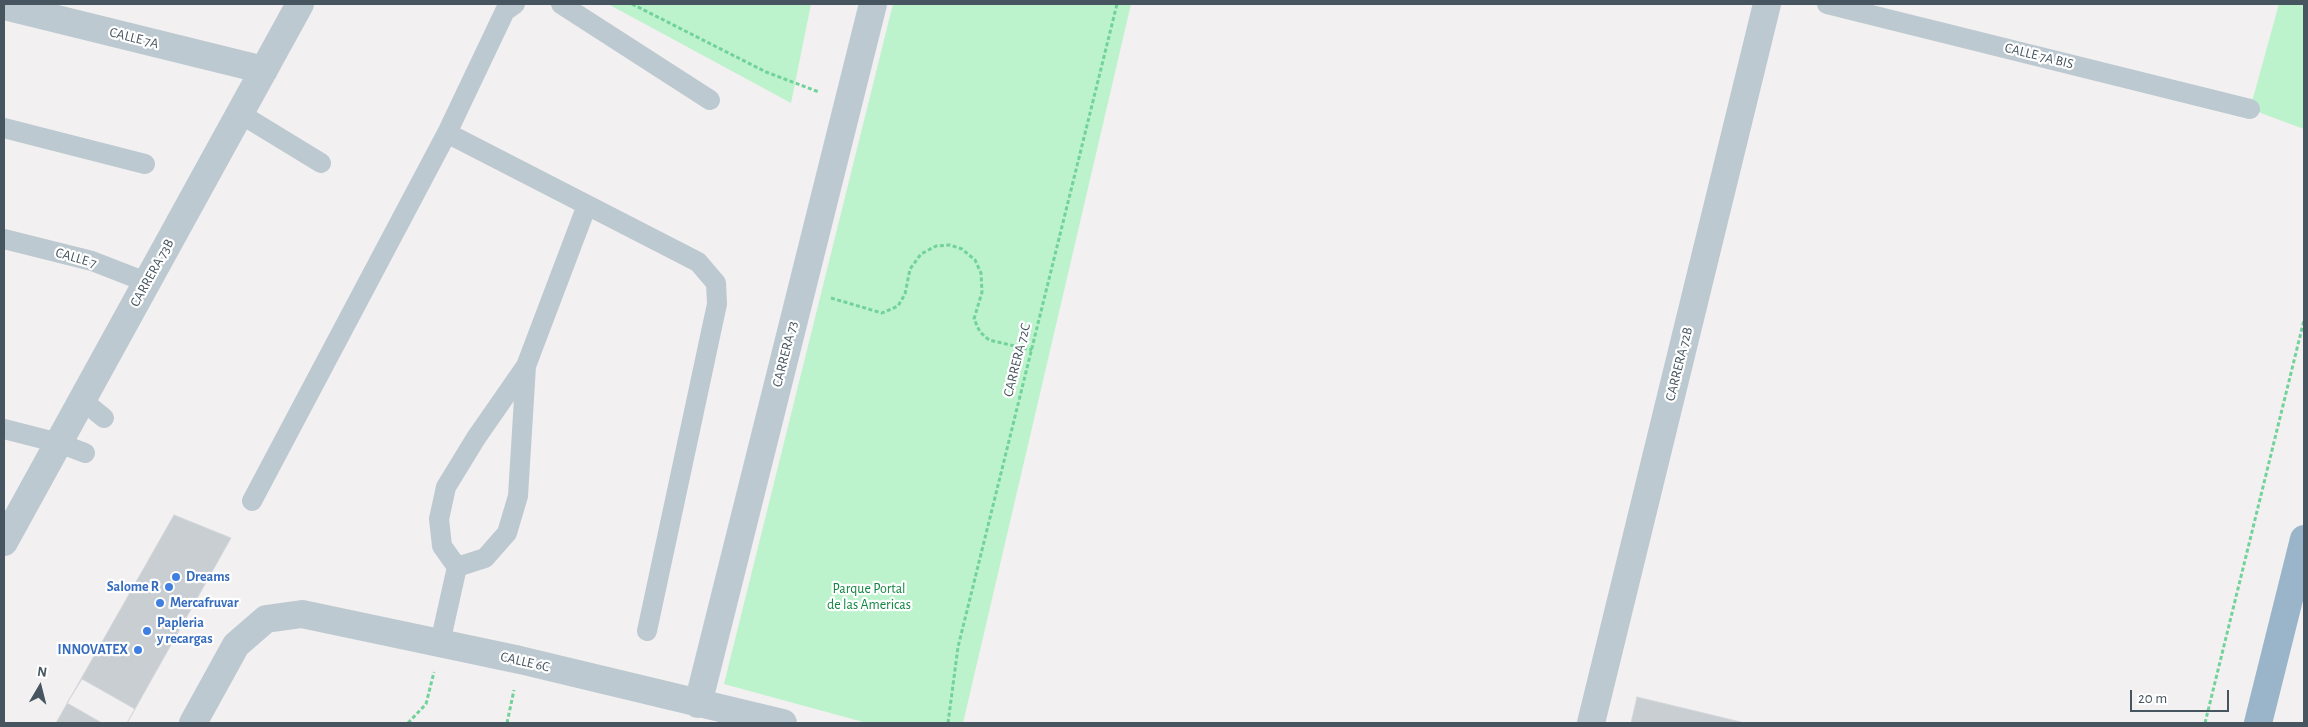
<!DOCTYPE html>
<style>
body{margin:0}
#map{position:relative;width:2308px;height:727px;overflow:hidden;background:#f2f0f0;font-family:"Alegreya Sans",sans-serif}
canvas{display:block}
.frame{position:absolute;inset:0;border:5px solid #46555f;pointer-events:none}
.north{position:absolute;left:15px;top:662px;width:50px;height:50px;-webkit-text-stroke:4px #fff;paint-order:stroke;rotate:8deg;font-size:14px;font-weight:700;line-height:20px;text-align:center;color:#46555f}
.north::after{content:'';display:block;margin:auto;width:18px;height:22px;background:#46555f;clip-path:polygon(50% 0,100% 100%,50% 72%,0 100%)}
.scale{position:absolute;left:2130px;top:690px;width:99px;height:22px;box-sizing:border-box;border:2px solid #46555f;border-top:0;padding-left:6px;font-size:15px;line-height:18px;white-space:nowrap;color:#46555f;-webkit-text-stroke:4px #fff;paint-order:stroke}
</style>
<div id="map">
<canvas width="2308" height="727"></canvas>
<div class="frame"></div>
<div class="north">N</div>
<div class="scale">20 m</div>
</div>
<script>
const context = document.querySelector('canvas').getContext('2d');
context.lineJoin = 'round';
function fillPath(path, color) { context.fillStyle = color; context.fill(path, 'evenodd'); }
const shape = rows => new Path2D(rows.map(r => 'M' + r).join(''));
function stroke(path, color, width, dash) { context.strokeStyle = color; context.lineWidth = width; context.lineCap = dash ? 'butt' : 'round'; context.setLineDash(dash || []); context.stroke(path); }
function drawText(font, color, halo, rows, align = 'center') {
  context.font = font + ' "Alegreya Sans",sans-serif'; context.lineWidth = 4.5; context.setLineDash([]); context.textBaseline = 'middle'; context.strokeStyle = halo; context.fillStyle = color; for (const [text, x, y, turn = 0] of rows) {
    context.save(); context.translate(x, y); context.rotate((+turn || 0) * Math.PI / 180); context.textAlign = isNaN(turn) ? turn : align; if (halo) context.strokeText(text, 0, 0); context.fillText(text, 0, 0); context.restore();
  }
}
fillPath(shape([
 [608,4,811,4,791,103],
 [893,4,1131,4,963,723,867,723,724,684],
 [2279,4,2304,4,2304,129,2250,109]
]), '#bcf2cc');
const building = shape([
 [174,515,231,538,135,709,127,723,56,723,174,515],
 [82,679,135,709,127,723,102,723,67,703,82,679],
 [1637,697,1745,723,1631,723,1637,697]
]);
fillPath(building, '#c9ced3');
stroke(building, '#d3d7dc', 1);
stroke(shape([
 [632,4,766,72,819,92],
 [831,298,882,313,898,306,905,294,910,269,921,254,936,246,950,245,962,249,975,260,981,273,982,292,974,319,980,332,989,340,1032,350],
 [408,723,426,704,434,672],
 [507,723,514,690],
 [948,723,958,647,1117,4],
 [2205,723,2304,320]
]), '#72d39a', 3, [4, 2.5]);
stroke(shape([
 [561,4,710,100],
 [1827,4,2250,109],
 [239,113,321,163],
 [4,128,145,164],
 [447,133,698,262,716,283,717,304,647,631],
 [4,239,92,261,146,282],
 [82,400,104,418],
 [4,429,59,443,85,453],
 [252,501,447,133,505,11,515,4],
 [457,567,485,558,507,533,518,496,526,366],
 [440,643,457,567,442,546,439,519,446,487,476,438,526,366,587,205]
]), '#bdc9d0', 20);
stroke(shape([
 [4,6,264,70],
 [4,542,300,4],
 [698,704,873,4],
 [193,723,236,645,266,619,302,614,520,660,783,723],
 [1591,723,1767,4]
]), '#bdc9d0', 28);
stroke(shape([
 [2258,723,2304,539]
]), '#9ab5c9', 28);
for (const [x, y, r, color] of [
 [176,577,5,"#3f7fe0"],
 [169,587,5,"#3f7fe0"],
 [160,603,5,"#3f7fe0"],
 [147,631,5,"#3f7fe0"],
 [138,650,5,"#3f7fe0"]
]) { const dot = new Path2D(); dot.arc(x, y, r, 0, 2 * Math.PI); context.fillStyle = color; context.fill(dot); stroke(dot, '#fff', 2); }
drawText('14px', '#46555f', '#fff', [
 ["CALLE 7A",134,38,14],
 ["CALLE 7A BIS",2039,56,14],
 ["CALLE 7",76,258,16],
 ["CARRERA 73B",152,273,-61],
 ["CARRERA 73",785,354,-76],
 ["CARRERA 72C",1017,360,-76],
 ["CARRERA 72B",1679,364,-76],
 ["CALLE 6C",525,662,13]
]);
drawText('bold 14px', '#366cbe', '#fff', [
 ["Dreams",186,577],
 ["Salome R",159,587,"right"],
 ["Mercafruvar",170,603],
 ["Papleria",157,623],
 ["y recargas",157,639],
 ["INNOVATEX",128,650,"right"]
], 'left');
drawText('14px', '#118641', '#fff', [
 ["Parque Portal",869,589],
 ["de las Americas",869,605]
]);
</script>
